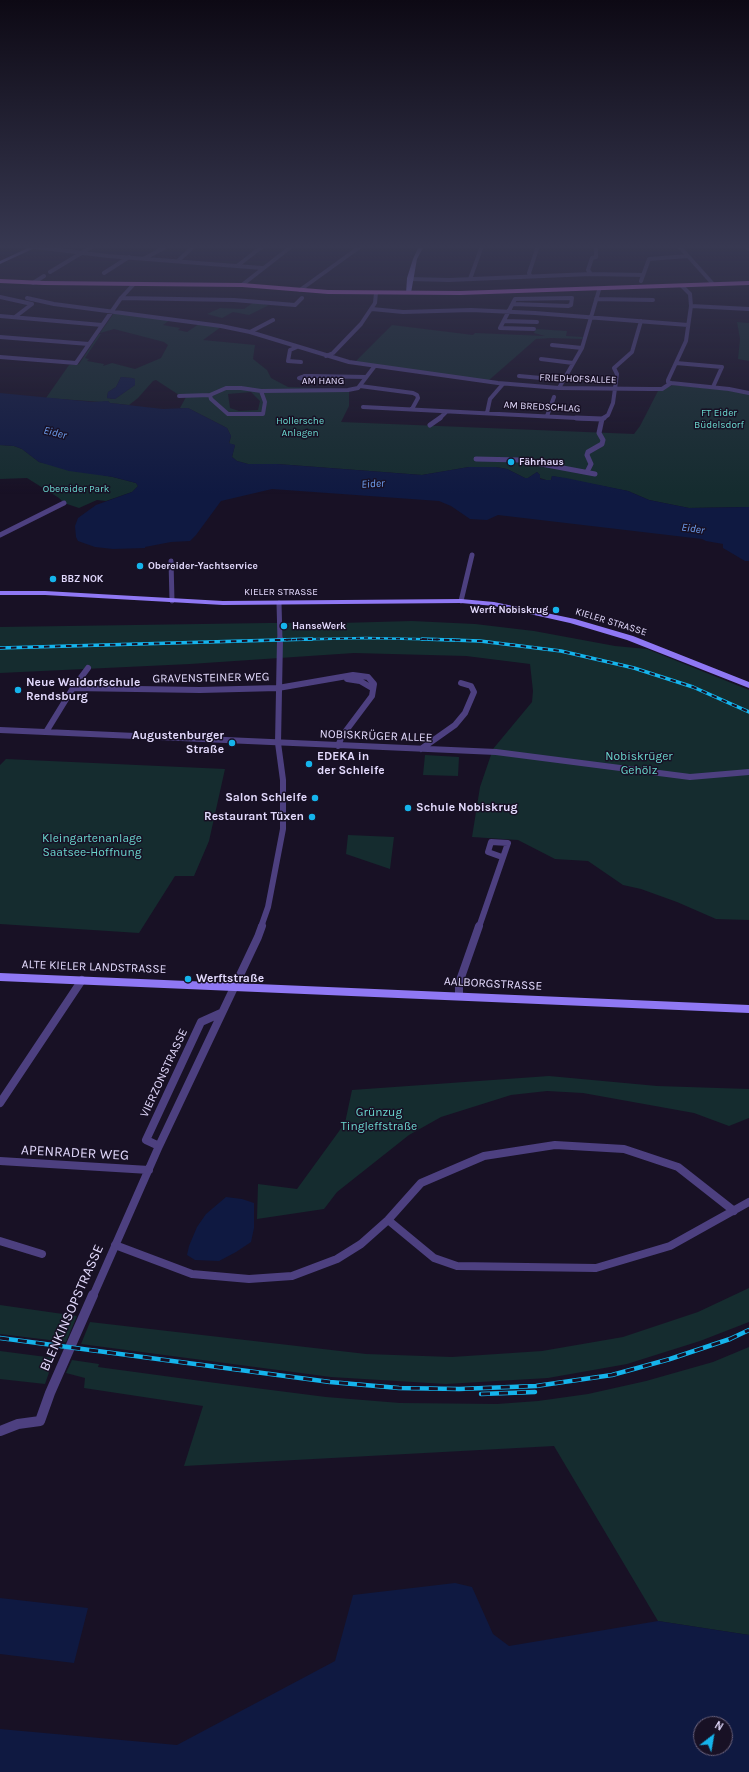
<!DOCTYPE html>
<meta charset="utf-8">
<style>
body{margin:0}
#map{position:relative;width:749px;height:1772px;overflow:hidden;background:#181125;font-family:Karla,sans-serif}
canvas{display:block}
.north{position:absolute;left:693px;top:1716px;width:40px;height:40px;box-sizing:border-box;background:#181125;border:1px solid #69617b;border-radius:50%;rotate:31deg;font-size:11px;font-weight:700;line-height:16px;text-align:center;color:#e2d9fc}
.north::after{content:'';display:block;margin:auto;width:14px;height:18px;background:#15b4ec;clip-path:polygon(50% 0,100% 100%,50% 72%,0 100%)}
</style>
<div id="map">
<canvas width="749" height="1772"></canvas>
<div class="north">N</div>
</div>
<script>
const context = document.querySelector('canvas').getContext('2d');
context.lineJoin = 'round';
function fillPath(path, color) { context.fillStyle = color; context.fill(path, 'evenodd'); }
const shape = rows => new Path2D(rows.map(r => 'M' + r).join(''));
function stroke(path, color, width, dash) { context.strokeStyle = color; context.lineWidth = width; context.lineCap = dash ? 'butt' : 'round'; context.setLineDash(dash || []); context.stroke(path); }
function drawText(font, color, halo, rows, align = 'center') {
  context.font = font + ' Karla,sans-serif'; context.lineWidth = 3; context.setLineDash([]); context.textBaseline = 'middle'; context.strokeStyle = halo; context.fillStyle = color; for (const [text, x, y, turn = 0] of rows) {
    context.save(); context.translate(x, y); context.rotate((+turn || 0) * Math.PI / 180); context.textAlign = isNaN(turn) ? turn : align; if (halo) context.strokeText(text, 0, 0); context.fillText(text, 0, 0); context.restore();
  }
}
fillPath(shape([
 [254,302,269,305,249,315,233,312,222,318,207,314,220,308,244,309],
 [114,313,170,320,163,325,180,328,178,330,187,332,199,324,221,327,203,340,255,345,253,359,267,370,271,378,288,387,347,389,349,392,349,406,341,422,634,434,640,426,658,391,673,385,726,390,749,394,749,507,689,508,649,500,628,491,566,479,552,476,551,480,546,480,540,478,540,475,537,472,528,478,525,478,507,469,496,467,469,467,422,475,277,464,248,464,237,461,232,457,235,445,229,444,231,436,227,428,188,408,180,408,186,397,177,397,192,397,209,395,210,399,227,414,238,416,251,416,252,414,228,414,212,399,211,395,208,394,179,395,156,380,153,381,138,398,129,405,110,403,108,401,102,402,46,398,69,365,79,364,99,334,101,334,85,358,89,359,87,361,104,364,103,366,112,363,135,369,161,358,168,345,164,342,114,329,100,333],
 [121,377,132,378,135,379,135,385,115,399,107,398,108,392,116,387],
 [251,392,260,401,258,410,239,411,230,408,228,394],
 [737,322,749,323,749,361,738,359,740,339],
 [392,325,473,335,475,333,545,336,534,333,536,329,567,331,566,336,583,337,582,339,551,338,536,339,488,381,355,362],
 [0,445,14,446,22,449,39,462,113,477,136,483,138,486,132,492,106,501,97,500,79,508,64,503,59,498,27,478,0,479],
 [412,621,475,624,534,631,615,646,647,649,749,690,749,920,716,919,677,902,641,889,623,885,588,861,555,859,518,840,472,837,480,787,493,749,532,702,533,691,530,664,466,656,354,653,190,664,0,673,0,627,268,623,340,623],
 [425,755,459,757,458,776,423,775],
 [6,759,225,769,209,841,194,876,175,876,139,933,0,924,0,765],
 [348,835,394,837,390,869,346,854],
 [549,1076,657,1086,749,1089,749,1118,729,1126,694,1113,583,1093,547,1091,511,1095,441,1117,409,1135,337,1192,324,1209,257,1219,258,1184,297,1189,345,1123,352,1090],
 [749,1288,749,1322,700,1341,627,1364,548,1378,446,1384,331,1377,81,1344,90,1322,366,1354,452,1357,542,1351,623,1337,698,1312],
 [0,1305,77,1316,66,1342,0,1334],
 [749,1347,749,1635,658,1621,554,1446,184,1466,203,1406,84,1388,85,1378,66,1373,72,1360,99,1364,98,1367,216,1383,326,1397,400,1403,497,1404,538,1401,588,1394,646,1381,713,1362],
 [0,1351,54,1358,45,1384,0,1379]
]), '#152c2f');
fillPath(shape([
 [121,377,132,378,135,379,135,385,115,399,107,398,108,392,116,387],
 [0,393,93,402,108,401,110,403,163,409,188,408,227,428,231,436,229,443,235,445,232,457,237,461,248,464,277,464,422,475,469,467,496,467,507,469,525,478,528,478,537,472,540,475,540,479,546,480,551,480,552,476,566,478,628,491,649,500,689,508,749,507,749,561,745,561,723,548,723,544,706,541,702,539,498,515,487,520,470,519,451,506,439,501,272,489,221,501,196,535,190,541,171,542,145,547,145,548,113,549,95,547,78,541,76,537,75,526,78,518,96,505,132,492,138,486,136,483,113,477,69,471,39,462,22,449,14,446,0,445],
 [226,1197,242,1199,254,1203,254,1228,251,1242,236,1252,219,1261,195,1260,187,1255,189,1246,197,1227,206,1214],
 [455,1583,472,1587,493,1634,509,1646,658,1621,749,1635,749,1772,0,1772,0,1729,177,1745,335,1661,353,1595],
 [701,1724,725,1724,725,1748,701,1748],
 [0,1598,88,1608,74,1663,0,1654]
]), '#0f1941');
stroke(shape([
 [679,246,713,284],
 [745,246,749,249],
 [35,247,108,256,262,268],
 [145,258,164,248],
 [179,260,194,246],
 [237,266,263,246],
 [50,272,93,246],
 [104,273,129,257],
 [591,274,588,270,592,258,596,257,596,246],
 [530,276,529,273,538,246],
 [410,279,449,280,591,274,643,275],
 [470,279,482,246],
 [641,281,649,259,688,256],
 [33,283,44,276],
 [242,285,292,246],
 [300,290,361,246],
 [0,297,32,304,15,317],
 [27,298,54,304,221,326,250,332,349,362,498,383,559,388,650,389,662,389,671,383],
 [121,298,234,300,295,305,302,298],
 [596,299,653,300],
 [513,304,568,306,571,305,572,298,515,299,500,328,534,329],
 [691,306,749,309],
 [372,309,403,312,471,310,535,313,688,325],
 [0,316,102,325],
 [504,321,537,322],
 [250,332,273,320],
 [0,337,89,344],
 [552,345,582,348],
 [297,347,290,350,288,361,301,362],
 [326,356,333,353,361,324,375,303,376,293],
 [0,357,76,363,121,298,134,284],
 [541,359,573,363],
 [676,363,722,367,713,387],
 [304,376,311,376,303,379,299,378,304,376],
 [311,376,366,377],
 [519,376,563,380],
 [671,383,668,382,668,380,686,341,691,306,690,294,682,286],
 [671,383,729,389,749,393],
 [360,386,413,393,417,395,418,398,412,409],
 [226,388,241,388,261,391,265,402,263,414,228,414,211,399,210,395,226,388],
 [559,388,582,348,599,290],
 [261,391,348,390,358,388,374,367],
 [179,396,210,395],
 [363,407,596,419],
 [487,413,490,399,503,384],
 [547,416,554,397],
 [439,419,446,412],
 [602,419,608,415,613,403,617,374,614,368,632,352,641,321]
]), '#4d4080', 4);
stroke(shape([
 [576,418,602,419,604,418],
 [430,425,440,418],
 [476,459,520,460,595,474],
 [587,472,591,464,587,455,588,452,602,444,603,440,599,433,602,419],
 [0,535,64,503],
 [171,561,172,601],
 [461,601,472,555],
 [279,603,280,640]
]), '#4d4080', 5);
stroke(shape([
 [347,679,360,681,372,688],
 [73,688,88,668],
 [0,730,496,752,690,777,749,772],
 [46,732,73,688,200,690,278,688,353,675,368,677,374,684,372,696,342,736,338,746],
 [421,749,455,725,465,713,474,692,471,686,461,683],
 [261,927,268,907,283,829,283,780,278,743,280,639],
 [479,927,508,843,491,842,488,852,502,857]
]), '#4d4080', 6);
stroke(shape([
 [459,996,459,983,479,926],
 [0,1103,82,980],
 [159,1146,146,1140,201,1022,221,1013],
 [0,1161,149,1170],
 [388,1220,434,1258,457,1266,596,1268,670,1246,749,1202],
 [0,1241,42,1254],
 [115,1245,192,1274,249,1279,292,1276,337,1259,361,1244,388,1220,421,1183,484,1156,555,1145,624,1149,678,1167,734,1211],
 [93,1296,159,1146,258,937,262,926]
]), '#4d4080', 8);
stroke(shape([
 [0,1431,18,1424,40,1421,50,1393,93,1295]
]), '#4d4080', 10);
fillPath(shape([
 [32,246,39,246,0,264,0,261,32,246],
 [419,246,424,246,417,259,411,293,406,294,407,278,413,259,419,246],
 [0,591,45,591,223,601,461,599,494,602,575,619,633,636,749,682,749,688,627,640,570,623,494,606,461,603,223,605,45,595,0,595,0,591],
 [0,973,749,1005,749,1013,0,981,0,973]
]), '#8f78f4');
fillPath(shape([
 [0,279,44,281,242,283,328,290,460,291,749,281,749,285,460,295,328,294,242,287,44,285,0,283,0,279]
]), '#d569f3');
const railFar2 = shape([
 [276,640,366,638,460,640]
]);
const railFar1 = shape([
 [422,639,480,641,561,651,634,668,693,687,749,712],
 [0,648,312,639]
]);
const rail = shape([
 [0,1338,330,1382,399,1388,459,1389,536,1386,612,1375,670,1359,730,1339,749,1330],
 [481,1394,535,1392]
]);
stroke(railFar2, '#15b4ec', 2.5);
stroke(railFar1, '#15b4ec', 3.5);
stroke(rail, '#15b4ec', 4.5);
stroke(railFar2, '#181125', 1.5, [4]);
stroke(railFar1, '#181125', 2, [5.5]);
stroke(rail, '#181125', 3, [9]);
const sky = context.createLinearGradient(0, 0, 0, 494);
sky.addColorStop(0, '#0d0914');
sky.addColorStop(0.5, '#373851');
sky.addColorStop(1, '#37385100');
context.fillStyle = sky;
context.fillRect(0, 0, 749, 494);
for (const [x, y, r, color] of [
 [511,462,4,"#15b4ec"],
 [140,566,4,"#15b4ec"],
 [53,579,4,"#15b4ec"],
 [556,610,4,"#15b4ec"],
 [284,626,4,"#15b4ec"],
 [18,690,4,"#15b4ec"],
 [232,743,4,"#15b4ec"],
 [309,764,4,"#15b4ec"],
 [315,798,4,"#15b4ec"],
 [408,808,4,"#15b4ec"],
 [312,817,4,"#15b4ec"],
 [188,979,4,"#15b4ec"]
]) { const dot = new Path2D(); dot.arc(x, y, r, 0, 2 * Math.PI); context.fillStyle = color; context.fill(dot); stroke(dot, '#181125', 1.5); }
drawText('10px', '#e2d9fc', '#181125', [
 ["FRIEDHOFSALLEE",578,379,2],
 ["AM HANG",323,381],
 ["AM BREDSCHLAG",542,407,3],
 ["KIELER STRASSE",281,592],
 ["KIELER STRASSE",611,622,17]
]);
drawText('10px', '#6ad6cd', '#181125', [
 ["FT Eider",719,413],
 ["Büdelsdorf",719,425],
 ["Hollersche",300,421],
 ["Anlagen",300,433],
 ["Obereider Park",76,489]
]);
drawText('bold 10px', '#e2d9fc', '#181125', [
 ["Fährhaus",519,462],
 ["Obereider-Yachtservice",148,566],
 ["BBZ NOK",61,579],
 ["Werft Nobiskrug",548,610,"right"],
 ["HanseWerk",292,626]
], 'left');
drawText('italic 11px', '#6fa1f3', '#181125', [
 ["Eider",55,433,14],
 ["Eider",373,484,-3],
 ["Eider",693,529,9]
]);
drawText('12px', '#e2d9fc', '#181125', [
 ["GRAVENSTEINER WEG",211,678,-1],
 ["NOBISKRÜGER ALLEE",376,736,2],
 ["ALTE KIELER LANDSTRASSE",94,967,2],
 ["AALBORGSTRASSE",493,984,3],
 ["VIERZONSTRASSE",164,1073,-65]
]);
drawText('bold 12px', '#e2d9fc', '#181125', [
 ["Neue Waldorfschule",26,683],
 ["Rendsburg",26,697],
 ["Augustenburger",224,736,"right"],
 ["Straße",224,750,"right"],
 ["EDEKA in",317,757],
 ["der Schleife",317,771],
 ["Salon Schleife",307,798,"right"],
 ["Schule Nobiskrug",416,808],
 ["Restaurant Tüxen",304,817,"right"],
 ["Werftstraße",196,979]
], 'left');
drawText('12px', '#6ad6cd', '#181125', [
 ["Nobiskrüger",639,757],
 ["Gehölz",639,771],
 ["Kleingartenanlage",92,839],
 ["Saatsee-Hoffnung",92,853],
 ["Grünzug",379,1113],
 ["Tingleffstraße",379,1127]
]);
drawText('14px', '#e2d9fc', '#181125', [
 ["APENRADER WEG",75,1153,3],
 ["BLENKINSOPSTRASSE",72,1308,-66]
]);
</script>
